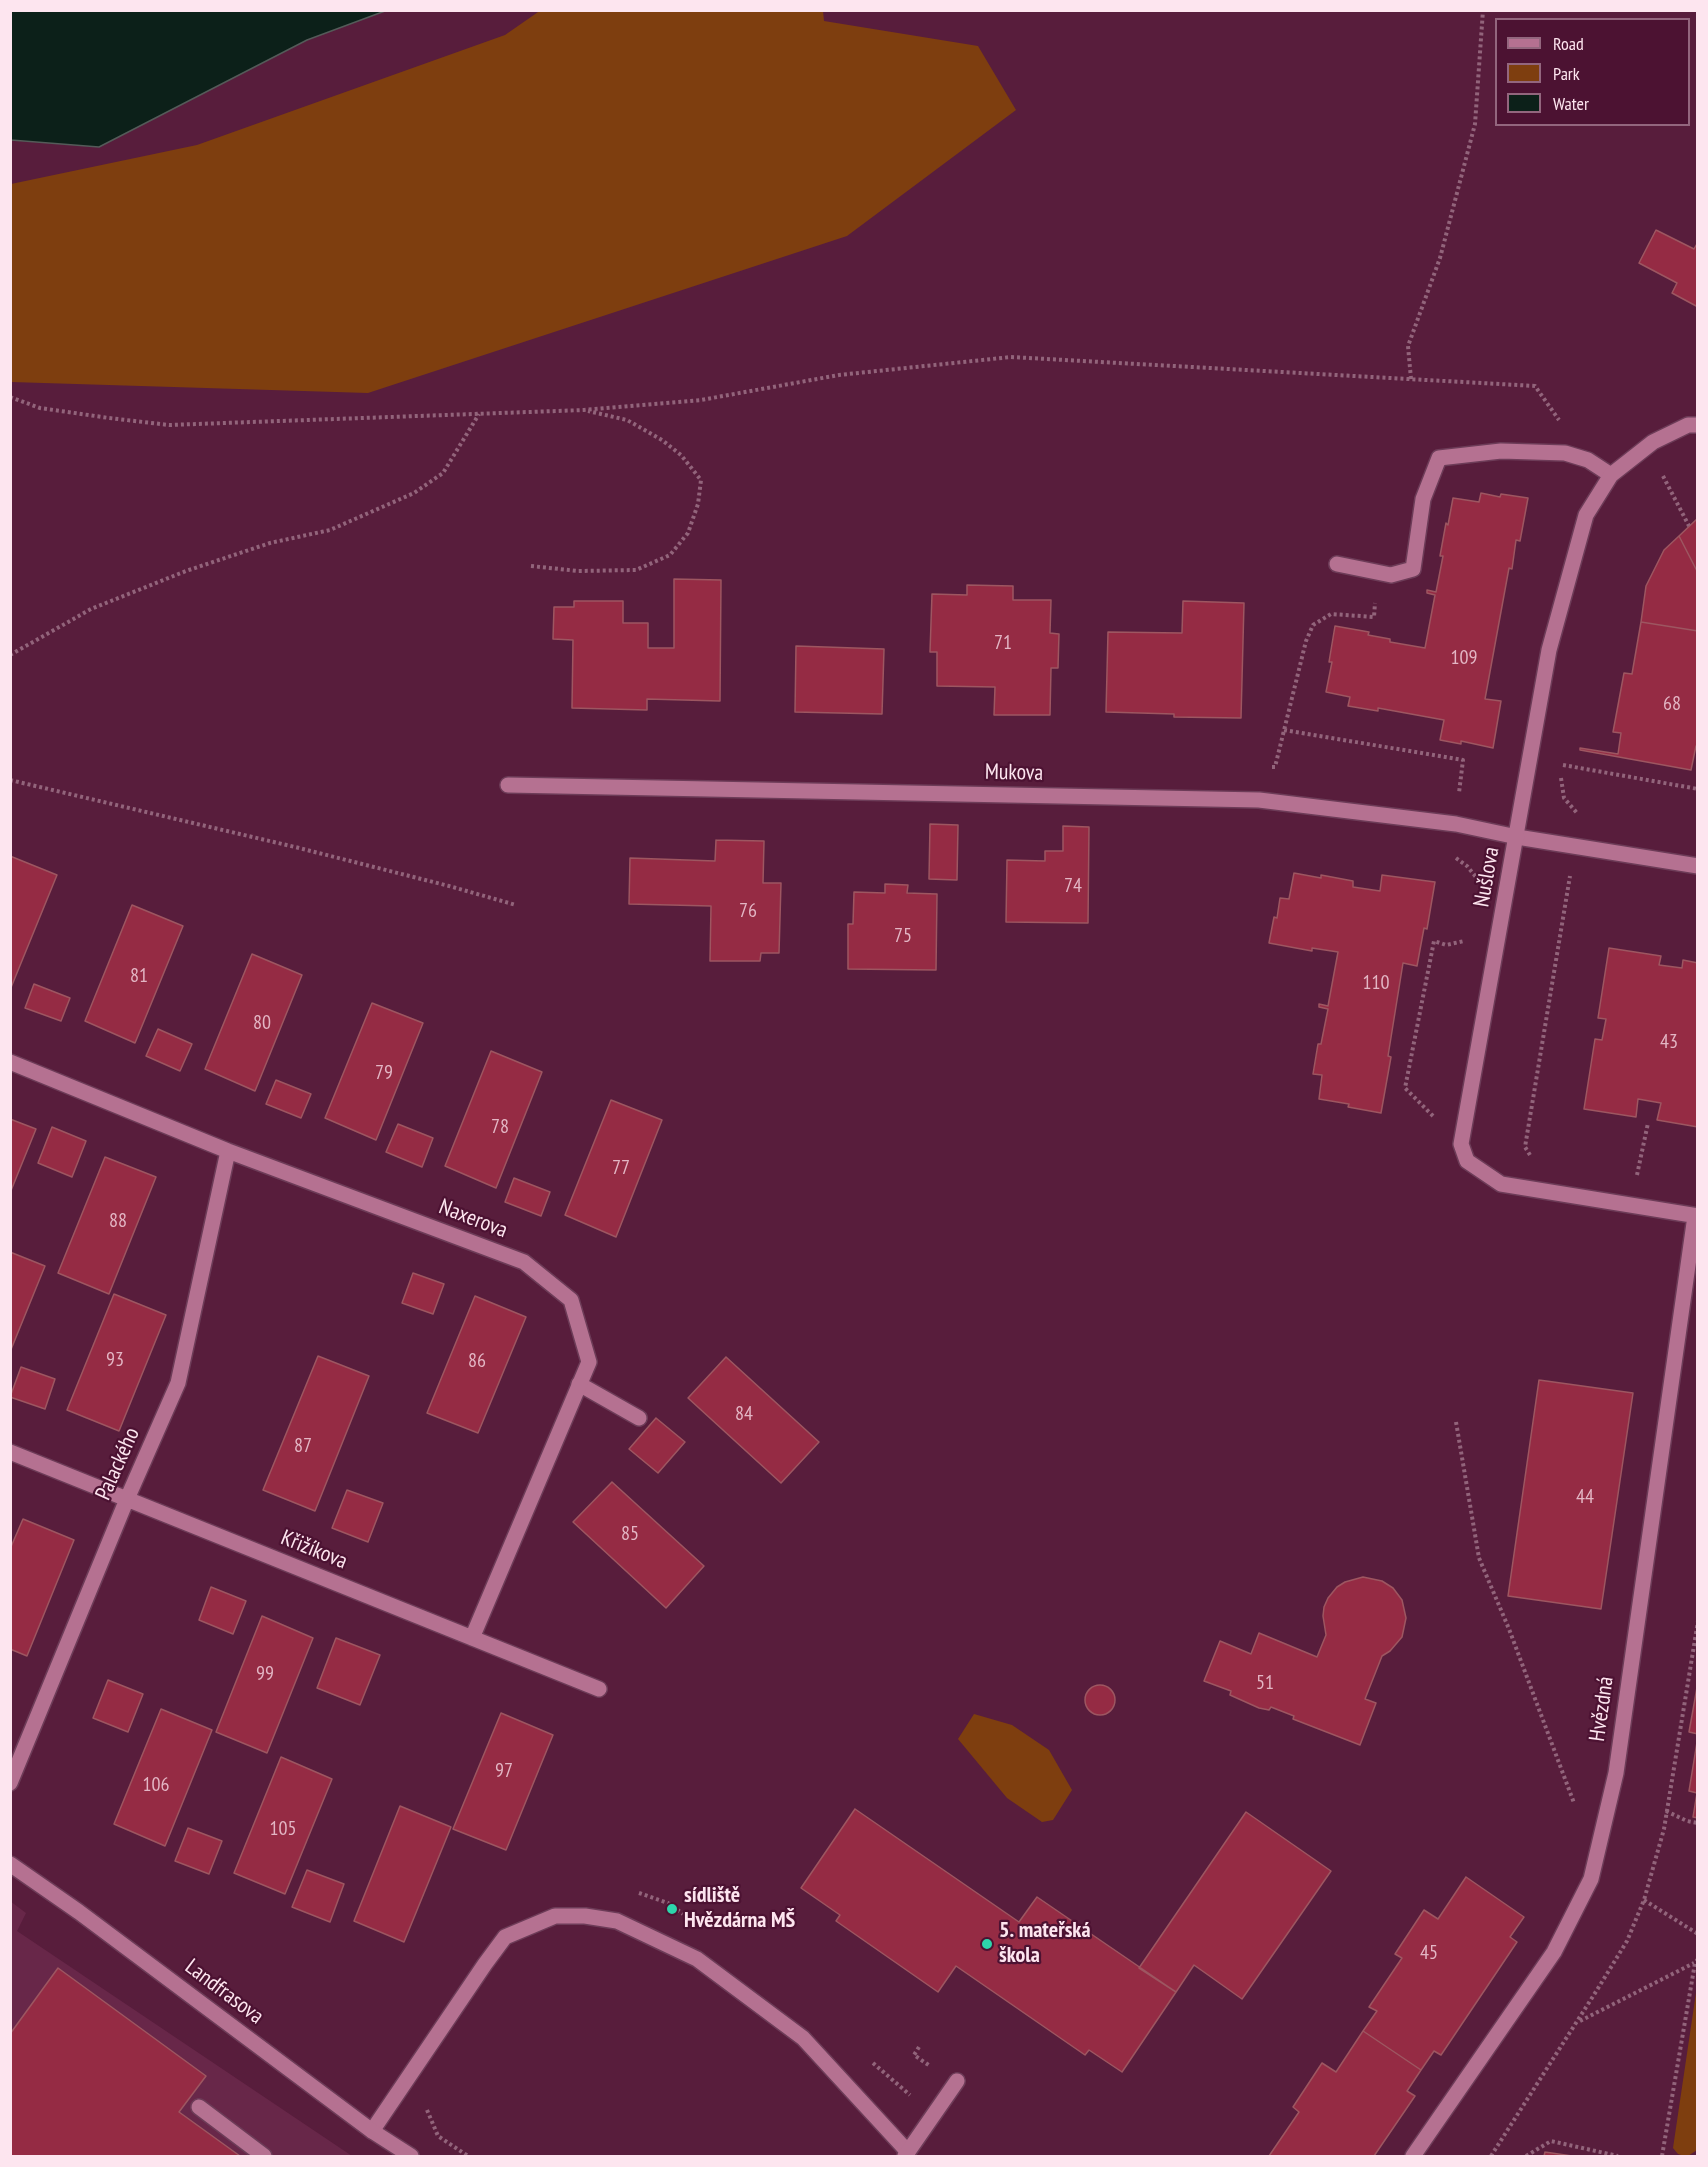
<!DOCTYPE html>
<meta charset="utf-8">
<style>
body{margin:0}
#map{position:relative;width:1708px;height:2167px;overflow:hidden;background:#581d3c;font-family:"PT Sans Narrow",sans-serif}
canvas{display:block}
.frame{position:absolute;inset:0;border:12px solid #fde5ef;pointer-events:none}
.legend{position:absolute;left:1495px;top:18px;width:195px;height:108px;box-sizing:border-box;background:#4c1232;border:2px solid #93667e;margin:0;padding:8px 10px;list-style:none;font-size:18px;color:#fde5ef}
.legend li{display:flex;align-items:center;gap:12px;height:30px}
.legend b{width:30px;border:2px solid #93667e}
</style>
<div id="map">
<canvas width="1708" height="2167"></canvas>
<div class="frame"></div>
<ul class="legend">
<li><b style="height:8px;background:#b57191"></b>Road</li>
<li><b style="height:16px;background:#7e3e0f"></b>Park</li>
<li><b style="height:16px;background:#0c2019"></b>Water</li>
</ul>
</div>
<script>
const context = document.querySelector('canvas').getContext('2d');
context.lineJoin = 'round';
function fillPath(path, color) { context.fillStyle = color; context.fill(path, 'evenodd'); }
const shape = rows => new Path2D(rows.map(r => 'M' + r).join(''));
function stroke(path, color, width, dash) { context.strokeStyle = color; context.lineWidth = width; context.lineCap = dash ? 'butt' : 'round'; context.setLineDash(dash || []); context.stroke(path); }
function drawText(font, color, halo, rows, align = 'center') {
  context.font = font + ' "PT Sans Narrow",sans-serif'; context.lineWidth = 4.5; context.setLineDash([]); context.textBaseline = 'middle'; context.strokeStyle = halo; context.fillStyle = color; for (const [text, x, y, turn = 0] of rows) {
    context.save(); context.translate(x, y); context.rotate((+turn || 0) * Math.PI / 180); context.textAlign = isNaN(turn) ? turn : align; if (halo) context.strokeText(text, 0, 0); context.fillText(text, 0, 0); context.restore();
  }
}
fillPath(shape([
 [10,1901,26,1913,17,1931,352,2156,11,2156]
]), '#682749');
fillPath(shape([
 [541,10,823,11,824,21,978,46,1016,110,847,236,368,393,11,382,11,184,197,145,505,35],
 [974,1714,1012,1725,1049,1750,1072,1790,1053,1820,1042,1822,1007,1798,958,1739],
 [1697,1986,1697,2150,1688,2156,1684,2156,1678,2154,1673,2148]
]), '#7e3e0f');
const water = shape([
 [10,11,11,10,385,11,307,40,99,147,11,140,10,11]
]);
fillPath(water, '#0c2019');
stroke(water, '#545b59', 1.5);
const building = shape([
 [1656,230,1694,249,1698,242,1698,307,1672,293,1677,283,1639,263,1656,230],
 [1481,493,1500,497,1501,494,1528,498,1520,541,1516,540,1512,569,1509,568,1485,699,1501,701,1493,748,1461,741,1461,744,1440,740,1444,720,1378,708,1378,711,1348,706,1350,697,1326,692,1332,662,1329,662,1335,626,1369,632,1368,635,1390,639,1390,642,1425,648,1435,595,1427,593,1427,590,1436,592,1443,556,1440,556,1446,523,1448,525,1453,498,1479,502,1481,493],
 [1698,518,1698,573,1679,536,1698,518],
 [1679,536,1698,573,1698,631,1641,622,1646,586,1664,550,1679,536],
 [674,579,721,580,720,701,647,699,647,710,572,708,573,640,553,639,554,607,574,607,574,601,623,601,623,623,648,623,648,648,674,648,674,579],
 [967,585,1013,586,1013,600,1051,600,1050,633,1059,634,1058,668,1051,668,1050,715,994,715,995,687,937,686,937,652,930,652,932,594,967,595,967,585],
 [1183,601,1244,603,1241,718,1174,717,1174,714,1106,712,1108,632,1182,633,1183,601],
 [1641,622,1698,631,1698,746,1696,746,1691,770,1580,750,1580,748,1618,754,1621,733,1613,732,1624,673,1632,674,1641,622],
 [796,646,884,649,882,714,795,712,796,646],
 [930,824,958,825,957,880,929,879,930,824],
 [1063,826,1089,827,1088,923,1006,922,1007,860,1045,861,1045,851,1063,851,1063,826],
 [716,840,764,841,763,883,781,883,779,953,761,953,760,961,710,961,711,906,629,904,630,858,715,861,716,840],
 [10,856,57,875,10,990,10,856],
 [1294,873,1321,878,1321,875,1353,881,1353,887,1380,891,1382,875,1435,882,1427,929,1424,928,1417,966,1403,963,1388,1056,1391,1057,1381,1113,1348,1107,1349,1104,1319,1099,1322,1075,1313,1074,1318,1044,1321,1044,1328,1009,1319,1007,1319,1004,1328,1006,1338,952,1312,948,1312,951,1269,943,1274,917,1277,918,1280,898,1289,899,1294,873],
 [885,884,908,885,907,893,937,894,936,970,848,969,848,924,853,924,854,892,885,893,885,884],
 [132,905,183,926,135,1043,85,1021,132,905],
 [1609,948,1661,956,1659,965,1682,968,1683,960,1698,963,1698,1127,1657,1120,1661,1103,1638,1099,1636,1117,1584,1109,1595,1039,1602,1040,1606,1019,1598,1018,1609,948],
 [252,954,302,975,255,1091,205,1069,252,954],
 [34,984,70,998,61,1021,25,1008,34,984],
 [372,1003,423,1023,376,1140,325,1118,372,1003],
 [158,1029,192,1044,180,1071,146,1056,158,1029],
 [491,1051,542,1072,496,1188,445,1166,491,1051],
 [276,1080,311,1094,301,1118,266,1104,276,1080],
 [611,1100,662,1120,616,1237,565,1215,611,1100],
 [10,1119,36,1129,10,1193,10,1119],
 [398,1124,433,1138,422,1167,386,1152,398,1124],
 [52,1127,86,1141,72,1177,38,1163,52,1127],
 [105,1157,156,1177,109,1294,58,1273,105,1157],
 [514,1178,550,1192,541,1216,505,1202,514,1178],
 [10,1252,45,1266,10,1352,10,1252],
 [413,1273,444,1284,433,1314,402,1303,413,1273],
 [114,1294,166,1315,119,1431,67,1410,114,1294],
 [475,1296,526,1317,478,1433,427,1413,475,1296],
 [318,1356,369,1376,315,1511,263,1490,318,1356],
 [726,1357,819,1442,781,1483,688,1398,726,1357],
 [21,1367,55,1379,45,1409,10,1397,21,1367],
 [1539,1380,1633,1393,1601,1609,1508,1596,1539,1380],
 [656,1418,685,1442,658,1473,629,1449,656,1418],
 [612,1482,704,1566,666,1608,573,1522,612,1482],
 [347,1490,383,1503,368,1542,332,1528,347,1490],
 [23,1519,74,1540,27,1656,10,1649,10,1549,23,1519],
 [1363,1577,1382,1581,1393,1588,1402,1600,1406,1618,1402,1637,1390,1651,1382,1656,1365,1699,1376,1703,1360,1745,1293,1719,1294,1716,1271,1707,1269,1710,1259,1708,1230,1695,1231,1691,1204,1681,1220,1641,1251,1654,1259,1633,1317,1657,1326,1635,1323,1616,1324,1607,1328,1598,1337,1587,1345,1582,1363,1577],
 [211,1587,246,1601,233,1634,199,1620,211,1587],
 [262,1616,313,1638,267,1753,216,1732,262,1616],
 [336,1638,380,1655,360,1705,317,1688,336,1638],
 [108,1680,143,1694,128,1732,93,1718,108,1680],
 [1698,1682,1698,1734,1689,1732,1698,1682],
 '1085 1700a15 15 0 1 1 30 0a15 15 0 1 1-30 0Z',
 [161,1709,212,1730,165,1846,114,1824,161,1709],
 [501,1713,553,1735,506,1850,453,1829,501,1713],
 [1698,1736,1698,1818,1693,1817,1697,1793,1689,1791,1698,1736],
 [281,1757,332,1779,285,1894,234,1873,281,1757],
 [400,1806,451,1827,404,1942,354,1921,400,1806],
 [855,1809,1019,1922,1037,1897,1176,1992,1122,2072,1089,2050,1085,2055,956,1966,938,1992,836,1921,840,1915,801,1888,855,1809],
 [1246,1812,1331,1871,1242,1999,1194,1965,1176,1992,1139,1968,1246,1812],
 [188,1828,222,1841,209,1874,175,1861,188,1828],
 [307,1870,344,1884,330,1922,292,1907,307,1870],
 [1466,1877,1524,1917,1510,1937,1517,1942,1441,2055,1434,2051,1421,2070,1363,2031,1377,2011,1369,2007,1402,1958,1395,1954,1424,1910,1438,1919,1466,1877],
 [58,1968,206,2076,179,2112,240,2156,10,2156,10,2034,58,1968],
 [1363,2031,1421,2070,1407,2091,1415,2096,1374,2156,1269,2156,1299,2112,1293,2107,1322,2063,1336,2072,1363,2031],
 [1545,2152,1572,2156,1544,2156,1545,2152]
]);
fillPath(building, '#952b44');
stroke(building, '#9d5661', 1.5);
const lane = shape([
 [1337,564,1391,575,1413,569,1423,499,1439,458,1501,451,1565,453,1588,460,1611,475],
 [1517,837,1698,866],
 [579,1384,639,1418],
 [199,2107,264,2156],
 [372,2131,485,1964,505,1937,555,1916,585,1916,617,1921,697,1959,803,2038,908,2152]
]);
const street = shape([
 [1698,425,1688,425,1653,442,1611,475,1586,515,1549,650,1461,1144,1467,1161,1501,1184,1698,1216],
 [508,785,1259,800,1456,824,1517,837],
 [10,1062,228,1151,524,1262,571,1300,589,1362,472,1638],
 [10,1452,599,1689],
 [10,1783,127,1499,178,1383,228,1151],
 [10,1864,79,1912,372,2131,411,2156],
 [905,2156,957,2081],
 [1413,2156,1554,1952,1591,1879,1616,1773,1695,1216]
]);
stroke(lane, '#6d3c58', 18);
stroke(street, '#6d3c58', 18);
stroke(shape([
 [1411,379,1408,346,1440,258,1475,124,1483,10],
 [10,397,40,408,109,418,169,425,584,410,701,400,839,375,1011,357,1535,386,1559,420],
 [1663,476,1689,526],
 [531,566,578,571,636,570,670,555,688,533,698,504,701,480,681,455,662,440,627,420,588,411],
 [10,655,91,609,186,571,270,543,330,530,414,493,443,473,479,414],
 [1284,730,1463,760,1459,793],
 [1563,765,1698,789],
 [1272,767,1275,767,1306,641,1313,625,1331,614,1374,617,1375,603],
 [1561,778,1564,798,1577,813],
 [10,780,295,847,449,886,516,905],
 [1456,858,1467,866,1476,877],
 [1433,1116,1405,1088,1434,941,1446,945,1464,941],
 [1530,1155,1525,1147,1570,876],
 [1637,1175,1648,1123],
 [1456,1422,1479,1558,1509,1629,1574,1803],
 [1666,1811,1687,1821,1698,1823],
 [639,1893,668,1903,683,1914],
 [1644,1900,1698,1934],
 [1580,2021,1694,1963],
 [919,2047,914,2055,930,2066],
 [873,2063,910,2095],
 [427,2110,438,2136,468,2156],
 [1491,2156,1597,1990,1627,1941,1644,1900,1664,1829,1698,1621],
 [1526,2156,1551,2141,1618,2156],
 [1662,2156,1695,1963,1698,1959]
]), '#92647b', 4, [3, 3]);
stroke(lane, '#b57191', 15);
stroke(street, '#b57191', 15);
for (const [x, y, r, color] of [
 [672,1909,6,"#2dd5ab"],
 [987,1944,6,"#2dd5ab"]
]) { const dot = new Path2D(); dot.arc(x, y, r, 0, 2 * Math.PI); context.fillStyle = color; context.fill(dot); stroke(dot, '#4c1232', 2); }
drawText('20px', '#e3b6c4', null, [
 ["71",1003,643],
 ["109",1464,658],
 ["68",1672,704],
 ["74",1073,886],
 ["76",748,911],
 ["75",903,936],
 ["81",139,976],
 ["110",1376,983],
 ["80",262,1023],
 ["43",1669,1042],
 ["79",384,1073],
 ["78",500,1127],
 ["77",621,1168],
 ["88",118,1221],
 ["93",115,1360],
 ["86",477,1361],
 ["84",744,1414],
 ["87",303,1446],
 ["44",1585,1497],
 ["85",630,1534],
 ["99",265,1674],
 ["51",1265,1683],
 ["97",504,1771],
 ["106",156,1785],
 ["105",283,1829],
 ["45",1429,1953]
]);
drawText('22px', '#fde5ef', '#4c1232', [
 ["Mukova",1014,773,1],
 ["Nušlova",1487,877,-80],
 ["Naxerova",473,1219,21],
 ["Palackého",118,1464,-66],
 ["Křižíkova",314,1550,22],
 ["Hvězdná",1602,1709,-82],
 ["Landfrasova",224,1992,37]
]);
drawText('bold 22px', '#fde5ef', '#4c1232', [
 ["sídliště",684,1896],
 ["Hvězdárna MŠ",684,1921],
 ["5. mateřská",999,1931],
 ["škola",999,1956]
], 'left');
</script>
